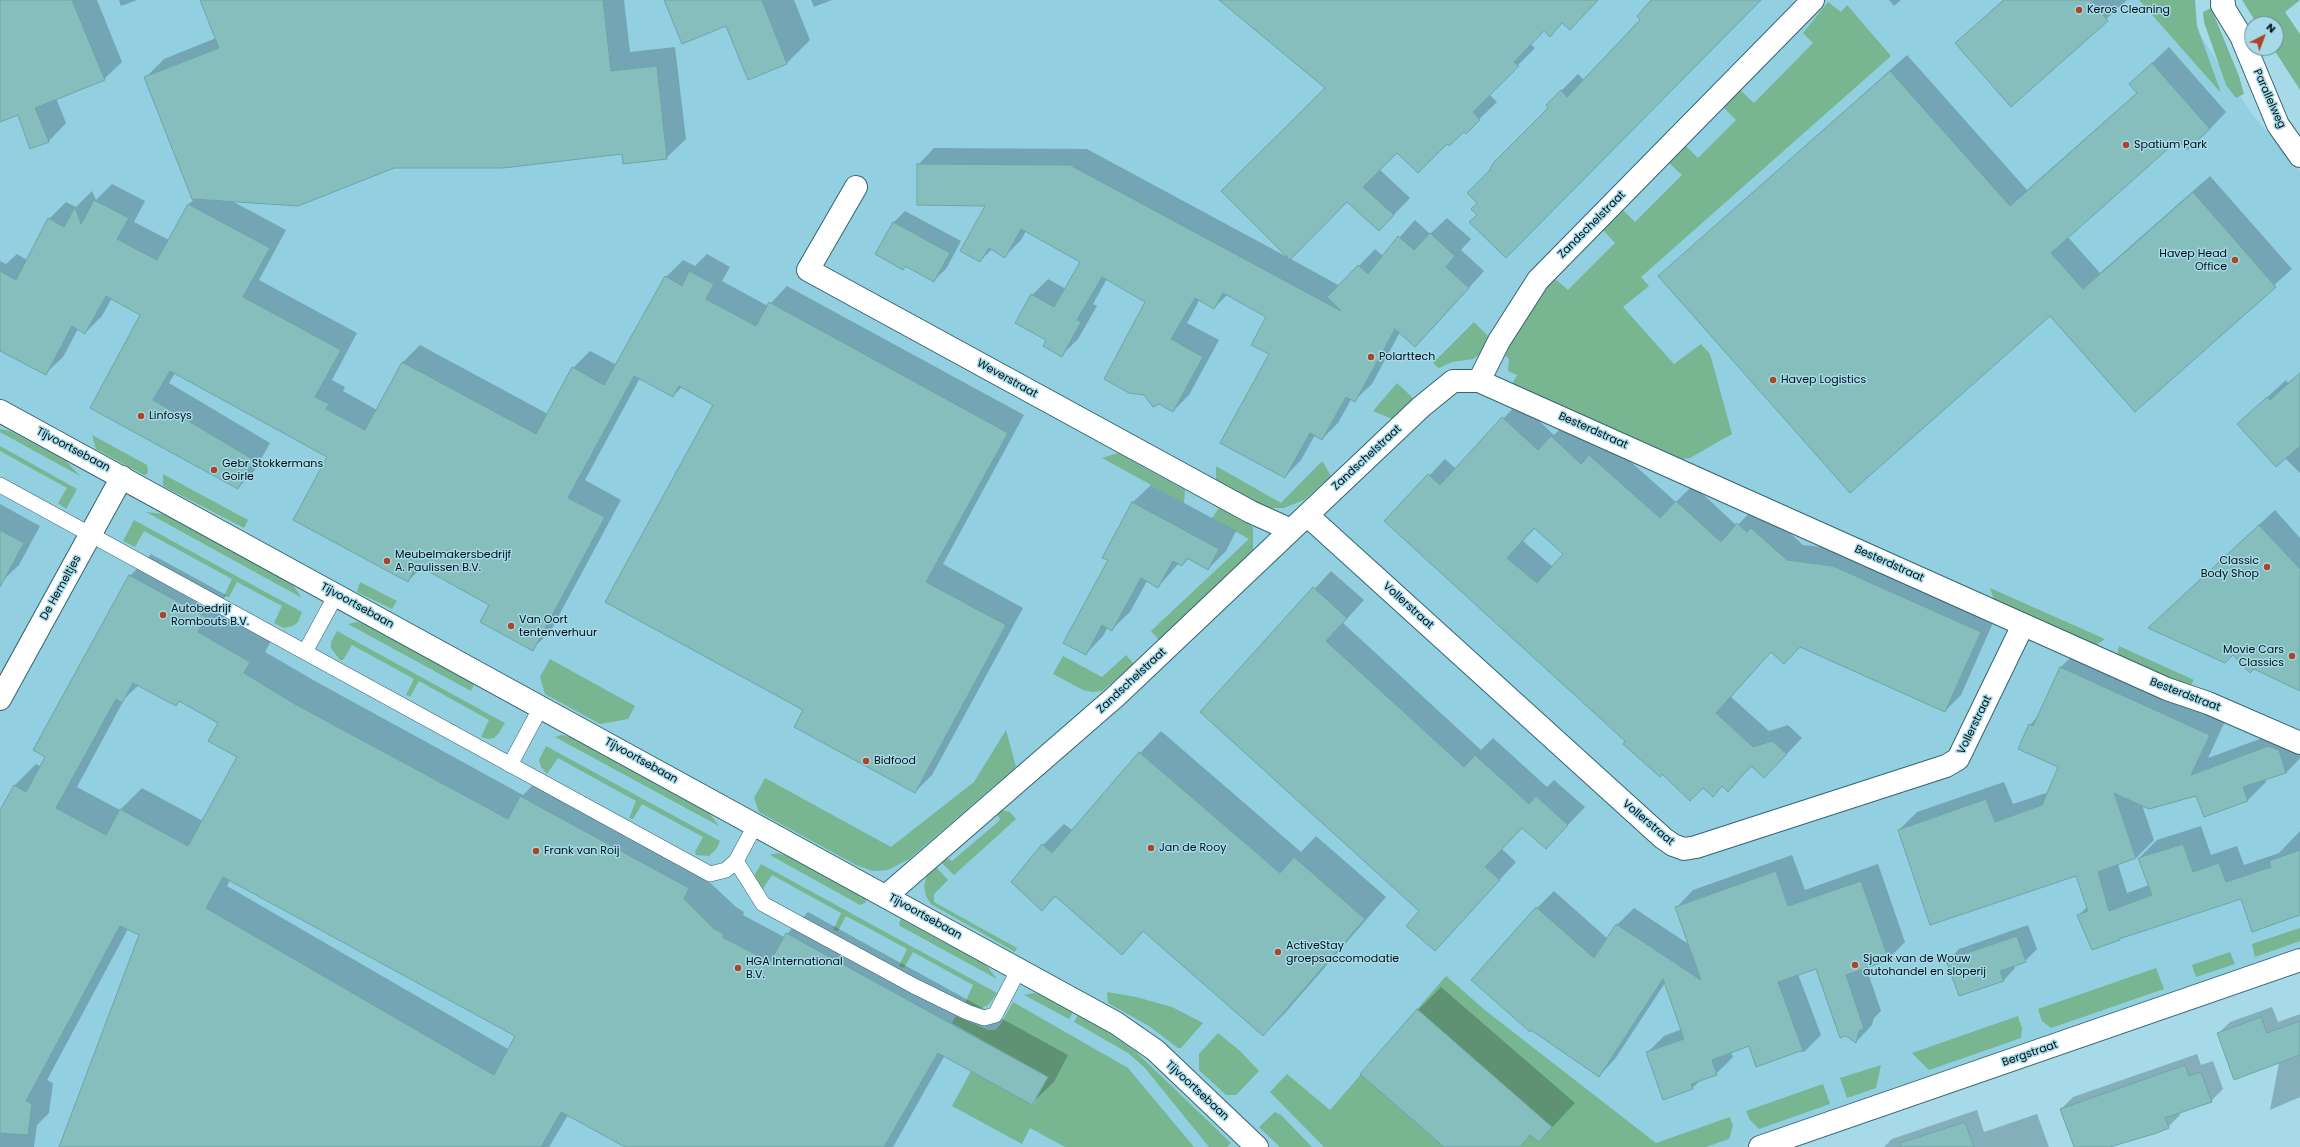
<!DOCTYPE html>
<style>
body{margin:0}
#map{position:relative;width:2300px;height:1147px;overflow:hidden;background:#a6dae8;font-family:Poppins,sans-serif}
canvas{display:block}
.north{position:absolute;left:2244px;top:16px;width:40px;height:40px;box-sizing:border-box;background:#a6dae8;border:1px solid #648993;border-radius:50%;rotate:42deg;font-size:11px;font-weight:700;line-height:16px;text-align:center;color:#000f14}
.north::after{content:'';display:block;margin:auto;width:14px;height:18px;background:#ac4425;clip-path:polygon(50% 0,100% 100%,50% 72%,0 100%)}
</style>
<div id="map">
<canvas width="2300" height="1147"></canvas>
<div class="north">N</div>
</div>
<script>
const context = document.querySelector('canvas').getContext('2d');
context.lineJoin = 'round';
function fillPath(path, color) { context.fillStyle = color; context.fill(path, 'evenodd'); }
const shape = rows => new Path2D(rows.map(r => 'M' + r).join(''));
function stroke(path, color, width, dash) { context.strokeStyle = color; context.lineWidth = width; context.lineCap = dash ? 'butt' : 'round'; context.setLineDash(dash || []); context.stroke(path); }
function drawText(font, color, halo, rows, align = 'center') {
  context.font = font + ' Poppins,sans-serif'; context.lineWidth = 3; context.setLineDash([]); context.textBaseline = 'middle'; context.strokeStyle = halo; context.fillStyle = color; for (const [text, x, y, turn = 0] of rows) {
    context.save(); context.translate(x, y); context.rotate((+turn || 0) * Math.PI / 180); context.textAlign = isNaN(turn) ? turn : align; if (halo) context.strokeText(text, 0, 0); context.fillText(text, 0, 0); context.restore();
  }
}
fillPath(shape([
 [0,0,2177,0,2251,113,2300,171,2300,951,1748,1147,0,1147]
]), '#92cfe1');
fillPath(shape([
 [2139,0,2195,0,2197,26,2221,93],
 [2242,0,2300,0,2285,12,2300,34,2300,90,2273,48,2276,48,2276,24,2257,24],
 [1828,2,1841,12,1847,5,1891,56,1641,277,1649,286,1623,307,1674,364,1701,344,1710,354,1732,434,1690,458,1682,459,1512,384,1517,375,1508,371,1509,359,1502,352,1553,277,1568,290,1615,243,1603,230,1623,210,1635,222,1682,175,1668,162,1685,145,1698,158,1736,120,1723,107,1740,90,1754,103,1813,43,1803,33],
 [2211,8,2239,76,2244,94,2236,98,2226,85,2204,22,2203,12],
 [1474,322,1491,339,1482,353,1473,359,1452,362,1439,368,1433,363],
 [1397,383,1413,398,1392,419,1373,411],
 [0,429,10,431,66,461,80,476,0,432],
 [92,435,147,465,148,471,147,474,144,475,96,449],
 [0,446,77,489,66,509,58,503,67,488,0,451],
 [1118,453,1185,490,1184,503,1102,458],
 [1321,462,1323,462,1331,476,1304,500,1284,508,1273,508,1263,506,1216,480,1216,466,1281,503],
 [163,474,248,520,244,528,163,486],
 [1219,508,1253,527,1253,550,1159,640,1151,631,1249,539,1212,518],
 [146,512,163,514,293,585,302,598],
 [134,520,302,612,298,622,293,626,284,628,274,623,282,606,237,582,229,597,224,596,232,579,144,531,135,547,123,541],
 [360,582,397,601,392,609,357,592],
 [1990,588,2105,639,2095,646,1994,600],
 [357,622,364,624,474,684,471,691,348,624],
 [337,631,505,723,499,733,494,738,488,739,481,737,489,720,419,681,410,697,406,695,414,679,352,645,343,660,340,660,331,648,331,642],
 [2119,646,2194,680,2190,686,2178,684,2117,656],
 [1126,655,1134,664,1102,691,1092,692,1083,690,1053,674,1063,656,1102,677],
 [550,659,635,706,628,719,600,724,545,694,540,677],
 [1006,730,1016,767,909,859,888,870,873,871,856,865,759,812,754,798,765,778,891,847,974,782],
 [562,735,570,737,709,813,719,826,555,737],
 [546,746,720,841,717,848,709,856,696,855,695,852,703,837,642,804,633,819,629,818,636,801,558,758,547,774,541,767,539,760],
 [1001,810,1010,812,1016,819,954,875,940,861,946,857,952,861,999,821,1000,819,996,813],
 [778,853,787,856,867,899,865,903,860,905,770,855],
 [761,864,997,993,993,999,988,1005,982,1008,975,1007,965,1003,973,985,913,952,904,968,899,966,907,949,846,916,838,931,833,930,841,913,772,875,762,890,754,876],
 [935,866,948,880,934,894,934,902,1017,948,1015,952,931,904,926,896,924,886,927,876],
 [901,919,986,965,997,979,900,926,899,923],
 [2300,928,2300,941,2255,957,2252,944],
 [2230,952,2235,964,2196,977,2192,965],
 [2156,968,2164,989,2051,1028,2042,1021,2038,1009],
 [1446,976,1486,1011,1656,1143,1730,1117,1733,1126,1729,1139,1706,1147,1324,1147,1270,1092,1287,1074,1330,1110],
 [1107,992,1136,997,1172,1007,1203,1023,1181,1048,1178,1048,1149,1026,1108,1003],
 [1034,993,1042,995,1073,1012,1069,1019,1024,995],
 [1013,1002,1128,1068,1194,1147,1065,1147,1030,1128,1022,1144,952,1106,971,1071,1033,1105,1048,1077,952,1023,956,1016,988,1030,995,1030,1000,1025],
 [1078,1015,1104,1029,1136,1052,1231,1143,1227,1147,1209,1147,1145,1068,1128,1053,1074,1022],
 [2018,1016,2022,1028,2021,1038,1929,1070,1912,1053],
 [1218,1033,1240,1051,1259,1071,1236,1095,1226,1095,1199,1070,1199,1054],
 [1881,1065,1876,1088,1847,1098,1840,1078],
 [1823,1084,1830,1104,1759,1129,1750,1120,1746,1111],
 [1275,1112,1281,1115,1312,1147,1280,1147,1259,1127]
]), '#77b690');
fillPath(shape([
 [0,0,97,0,122,62,104,79,56,98,66,123,49,141,31,148,18,113,0,121],
 [119,0,137,0,121,6],
 [201,0,624,0,630,52,675,47,686,139,666,158,623,153,394,167,232,201,286,230,259,280,357,333,332,380,345,387,343,391,377,410,403,362,420,345,548,414,573,368,590,351,617,365,666,277,683,260,695,266,707,254,730,267,722,281,768,306,787,286,1024,415,943,564,1023,608,932,775,915,792,805,710,714,405,682,387,673,396,640,378,585,480,621,500,550,632,532,649,491,605,422,567,408,581,329,457,175,373,169,383,270,443,255,470,238,488,91,408,142,314,112,298,102,316,85,333,78,329,63,357,45,374,0,349,0,261,6,264,17,254,27,260,49,219,66,202,76,207,92,191,96,200,112,184,145,201,134,222,169,240,189,204,195,198,145,78,164,59,216,38],
 [665,0,794,0,810,40,787,63,727,25],
 [811,0,832,0,814,7],
 [1221,0,1597,0,1563,22,1550,35,1544,30,1531,44,1535,48,1489,94,1497,102,1466,132,1464,130,1447,143,1397,151,1379,169,1410,198,1379,230,1347,201,1289,258,1340,286,1375,249,1383,256,1415,220,1430,234,1447,218,1471,239,1461,250,1484,271,1431,330,1400,332,1372,384,1355,400,1352,398,1338,423,1322,439,1315,435,1301,460,1285,477,1270,354,1268,317,1228,294,1214,308,1200,299,1187,323,1219,340,1189,395,1173,411,1146,301,1107,279,1093,304,1097,306,1078,339,1062,355,1048,340,1032,295,1048,279,1066,289,1081,262,1026,231,1021,240,1005,256,992,249,980,261,987,205,918,165,934,148,1087,149,1289,258,1327,87],
 [1658,0,1760,0,1478,215,1549,108,1547,105,1578,74,1584,80],
 [1889,0,1901,0,1894,6],
 [2003,0,2127,0,2011,105,1957,43],
 [2169,47,2226,112,2210,129,2178,138,2067,236,2100,273,2210,176,2292,269,2135,410,2051,315,1660,276,1907,55,2027,190,2138,92,2130,84],
 [905,211,961,241,946,269,934,280,906,265,903,269,893,223],
 [2300,373,2300,473,2285,458,2238,424,2286,380,2288,383],
 [1519,402,1554,435,1568,421,1598,448,1606,440,1676,502,1693,485,1737,526,1754,508,1767,512,1803,545,1849,550,1996,616,1961,695,1945,711,1801,646,1784,663,1772,651,1731,697,1769,731,1788,725,1802,738,1780,761,1752,766,1728,790,1723,785,1713,796,1703,787,1626,741,1386,521,1445,459,1456,469],
 [1535,528,1564,554,1553,567,1523,541],
 [1151,485,1236,531,1226,551,1208,569,1189,558,1182,565,1179,563,1158,587,1147,581,1130,612,1112,629,1108,627,1103,636,1086,654,1109,560,1104,557,1133,502],
 [0,504,40,526,19,565,2,581,0,580],
 [2275,510,2300,538,2300,690,2233,654,2165,612],
 [151,554,226,595,218,610,271,641,265,652,315,681,523,795,543,775,704,877,736,907,744,912,743,915,784,937,808,912,1068,1055,1054,1082,1032,1103,945,1055,893,1147,627,1147,568,1115,549,1147,60,1147,141,935,128,929,47,1080,53,1083,49,1113,37,1125,34,1147,0,1147,0,813,14,786,36,764,41,767,130,576],
 [139,685,176,705,180,701,220,722,238,757,203,821,142,788,120,810,77,787,125,698],
 [230,880,516,1036,508,1049,227,886],
 [1331,571,1364,600,1343,623,1481,750,1493,738,1547,787,1554,780,1585,807,1546,848,1522,827,1502,849,1516,862,1435,950,1420,911,1201,712],
 [2079,649,2227,717,2208,758,2287,729,2300,744,2300,758,2286,773,2265,779,2266,782,2248,800,2197,795,2142,805,2154,840,2136,858,2118,864,2127,893,2149,885,2139,858,2157,840,2201,826,2211,855,2237,846,2244,865,2279,853,2300,831,2300,914,2241,897,2122,937,2119,940,2078,916,2088,906,2077,874,1899,830,1917,812,2004,782,2013,804,2049,792,2060,766,2030,725,2038,716,2061,667],
 [1161,731,1301,852,1316,836,1386,897,1285,1013,1263,1035,1144,931,1122,953,1056,896,1042,909,1043,845,1064,824,1072,830,1140,753],
 [1792,855,1805,890,1878,864,1905,942,1888,959,1866,967,1881,1011,1874,1018,1872,1025,1856,1042,1817,968,1798,974,1821,1035,1804,1052,1749,1045,1731,1052,1733,1057,1716,1074,1702,1079,1692,1088,1647,1053,1664,1036,1682,1029,1665,983,1615,1059,1599,1076,1537,908,1554,891,1608,939,1617,925,1634,908,1690,945,1677,907,1693,890],
 [2028,925,2037,949,2025,961,2014,965,2015,968,2004,980,1959,995,1948,961,1959,949],
 [1441,987,1575,1103,1539,1141,1531,1134,1519,1147,1446,1147,1418,1010],
 [2272,1007,2278,1022,2300,1014,2300,1097,2270,1110,2279,1063,2235,1079,2219,1033,2230,1022],
 [2197,1054,2201,1065,2213,1061,2223,1089,2211,1101,2179,1112,2180,1115,2168,1127,2107,1147,2075,1147,2061,1109,2073,1097],
 [1977,1110,1984,1132,2037,1114,2049,1147,1884,1147,1892,1139]
]), '#0003');
const building = shape([
 [0,0,72,0,105,80,35,108,49,142,30,149,18,115,0,122,0,0],
 [200,0,603,0,611,71,657,66,667,159,623,164,622,154,503,168,394,168,298,206,192,199,144,77,219,48,200,0],
 [664,0,762,0,787,64,748,80,726,26,682,44,664,0],
 [1219,0,1598,0,1570,30,1562,23,1550,37,1544,31,1514,62,1519,66,1473,112,1480,120,1466,134,1464,132,1449,146,1447,144,1418,173,1397,153,1363,187,1394,215,1379,231,1347,202,1290,260,1221,191,1325,88,1219,0],
 [1651,0,1761,0,1506,258,1469,222,1477,215,1471,209,1477,203,1467,193,1489,171,1494,162,1548,108,1546,105,1561,90,1567,97,1640,20,1637,16,1651,0],
 [2004,0,2090,0,2108,21,2011,107,1955,43,2004,0],
 [2152,63,2210,129,2187,150,2178,140,2051,253,2083,289,2193,192,2276,287,2135,412,2050,316,1850,493,1658,276,1890,71,2010,206,2137,93,2129,84,2152,63],
 [917,164,1070,165,1341,311,1327,297,1358,265,1368,274,1398,236,1414,250,1430,233,1455,256,1446,267,1469,288,1415,347,1395,329,1355,402,1346,397,1322,440,1310,433,1285,478,1220,443,1269,354,1251,345,1266,317,1223,293,1214,309,1195,298,1171,339,1203,357,1173,412,1159,404,1153,407,1144,395,1129,393,1104,379,1145,302,1102,277,1077,320,1081,322,1062,357,1043,346,1046,340,1015,323,1031,294,1054,307,1080,262,1021,229,1005,258,989,248,980,262,960,251,985,206,917,205,917,164],
 [94,200,129,218,117,239,157,260,188,204,270,248,243,297,341,350,315,397,329,404,326,409,365,430,402,362,536,434,572,367,604,385,665,276,682,286,689,271,714,284,706,299,756,326,769,302,1008,433,926,582,1006,625,915,793,794,727,803,710,605,602,713,405,679,386,673,397,634,376,568,498,605,517,533,651,480,622,489,605,417,565,408,582,293,520,327,457,170,371,153,400,254,460,238,489,90,408,140,315,106,296,85,334,72,326,46,375,0,351,0,271,16,280,48,218,64,227,75,207,81,224,94,200],
 [893,222,950,253,934,282,905,266,903,270,875,254,893,222],
 [2300,373,2300,446,2276,467,2237,424,2267,397,2270,400,2300,373],
 [1502,417,1538,450,1551,436,1581,464,1589,455,1660,518,1676,501,1721,542,1737,523,1747,532,1751,528,1787,560,1833,566,1981,632,1945,712,1800,647,1784,664,1771,652,1716,713,1753,747,1772,741,1787,754,1764,778,1751,766,1728,792,1722,786,1713,797,1703,788,1690,801,1662,774,1660,777,1623,744,1625,741,1384,521,1428,474,1440,485,1502,417],
 [1534,528,1563,554,1537,583,1507,558,1534,528],
 [1132,502,1219,549,1208,570,1187,558,1182,566,1173,561,1158,588,1141,578,1112,631,1102,625,1086,655,1063,643,1108,560,1102,558,1132,502],
 [2259,525,2300,569,2300,691,2254,669,2250,673,2233,655,2225,663,2148,628,2259,525],
 [0,530,24,543,0,587,0,530],
 [129,575,206,617,198,632,250,662,244,673,293,703,508,819,520,796,689,888,684,899,714,929,724,934,722,937,770,962,786,933,1048,1077,1032,1105,938,1053,884,1147,625,1147,561,1112,541,1147,59,1147,139,935,120,926,26,1101,32,1104,28,1135,0,1133,0,810,14,785,26,792,45,757,33,750,129,575],
 [133,683,176,706,179,701,218,723,208,741,237,757,188,846,120,809,106,835,56,808,116,699,122,703,133,683],
 [223,877,515,1036,494,1075,206,908,223,877],
 [1313,587,1347,618,1326,641,1464,767,1475,755,1529,804,1536,796,1568,825,1546,849,1522,828,1485,867,1500,880,1435,951,1406,926,1419,911,1200,712,1313,587],
 [2060,667,2210,735,2191,775,2268,746,2279,750,2286,773,2243,787,2248,801,2204,817,2196,796,2149,809,2114,793,2136,858,2098,872,2109,911,2152,895,2138,858,2183,844,2193,872,2219,863,2226,882,2271,867,2269,861,2300,850,2300,915,2252,932,2241,899,2119,939,2120,940,2092,950,2077,915,2088,911,2076,876,1930,925,1898,830,1986,799,1995,822,2042,805,2058,767,2018,749,2029,724,2033,726,2060,667],
 [1139,752,1280,873,1294,857,1365,919,1263,1036,1143,931,1122,955,1055,896,1042,911,1011,882,1042,844,1052,853,1139,752],
 [1776,871,1788,906,1861,881,1889,960,1846,975,1864,1029,1859,1031,1856,1043,1846,1036,1840,1038,1816,969,1778,982,1803,1050,1756,1067,1749,1046,1712,1060,1717,1075,1691,1084,1693,1089,1663,1100,1646,1052,1684,1039,1663,979,1599,1077,1531,1030,1530,1032,1471,980,1536,907,1594,958,1616,924,1701,980,1675,907,1776,871],
 [2017,936,2026,962,2000,971,2004,981,1959,996,1946,960,2017,936],
 [1417,1009,1552,1127,1539,1142,1530,1135,1520,1147,1444,1147,1360,1074,1417,1009],
 [2261,1017,2267,1033,2300,1021,2300,1055,2234,1080,2217,1033,2261,1017],
 [2185,1065,2189,1076,2201,1072,2212,1102,2165,1118,2169,1128,2157,1133,2110,1147,2074,1147,2060,1109,2185,1065],
 [1965,1122,1974,1147,1901,1147,1900,1143,1965,1122]
]);
fillPath(building, '#86bdbd');
stroke(building, '#6ea5a6', 1);
const service = shape([
 [0,485,710,874,726,870,736,861,756,824],
 [305,652,336,595],
 [510,765,541,707],
 [736,861,763,904,914,986,967,1012,984,1018,995,1015,1019,969]
]);
const minor = shape([
 [856,187,808,270,1251,512,1291,530],
 [1479,381,2167,689,2208,703,2300,743],
 [1307,515,1663,838,1673,845,1684,849,1696,847,1946,766,1958,759,2023,625],
 [0,699,122,477],
 [886,896,1115,697,1421,407,1453,381,1479,381,1499,341,1538,280,1813,0]
]);
const tertiary = shape([
 [2222,0,2224,4,2222,5,2241,36,2278,125,2300,156],
 [0,411,1116,1023,1155,1050,1257,1147],
 [1760,1147,2300,960]
]);
stroke(service, '#346572', 16);
stroke(minor, '#346572', 24);
stroke(tertiary, '#346572', 24);
stroke(service, '#fff', 15);
stroke(minor, '#fff', 22);
stroke(tertiary, '#fff', 22);
for (const [x, y, r, color] of [
 [2079,10,4,"#ac4425"],
 [2126,145,4,"#ac4425"],
 [2235,260,4,"#ac4425"],
 [1371,357,4,"#ac4425"],
 [1773,380,4,"#ac4425"],
 [141,416,4,"#ac4425"],
 [214,470,4,"#ac4425"],
 [387,561,4,"#ac4425"],
 [2267,567,4,"#ac4425"],
 [163,615,4,"#ac4425"],
 [511,626,4,"#ac4425"],
 [2292,656,4,"#ac4425"],
 [866,761,4,"#ac4425"],
 [1151,848,4,"#ac4425"],
 [536,851,4,"#ac4425"],
 [1278,952,4,"#ac4425"],
 [1855,965,4,"#ac4425"],
 [738,968,4,"#ac4425"]
]) { const dot = new Path2D(); dot.arc(x, y, r, 0, 2 * Math.PI); context.fillStyle = color; context.fill(dot); stroke(dot, '#a6dae8', 1.5); }
drawText('11px', '#000f14', '#a6dae8', [
 ["Keros Cleaning",2087,10],
 ["Spatium Park",2134,145],
 ["Havep Head",2227,254,"right"],
 ["Office",2227,267,"right"],
 ["Polarttech",1379,357],
 ["Havep Logistics",1781,380],
 ["Linfosys",149,416],
 ["Gebr Stokkermans",222,464],
 ["Goirle",222,477],
 ["Meubelmakersbedrijf",395,555],
 ["A. Paulissen B.V.",395,568],
 ["Classic",2259,561,"right"],
 ["Body Shop",2259,574,"right"],
 ["Autobedrijf",171,609],
 ["Rombouts B.V.",171,622],
 ["Van Oort",519,620],
 ["tentenverhuur",519,633],
 ["Movie Cars",2284,650,"right"],
 ["Classics",2284,663,"right"],
 ["Bidfood",874,761],
 ["Jan de Rooy",1159,848],
 ["Frank van Roij",544,851],
 ["ActiveStay",1286,946],
 ["groepsaccomodatie",1286,959],
 ["Sjaak van de Wouw",1863,959],
 ["autohandel en sloperij",1863,972],
 ["HGA International",746,962],
 ["B.V.",746,975]
], 'left');
drawText('11px', '#000f14', '#a6dae8', [
 ["Parallelweg",2269,99,66],
 ["Zandschelstraat",1592,225,-45],
 ["Weverstraat",1007,379,29],
 ["Besterdstraat",1593,431,24],
 ["Tijvoortsebaan",73,450,28],
 ["Zandschelstraat",1367,458,-43],
 ["Besterdstraat",1889,564,24],
 ["De Hemeltjes",61,588,-61],
 ["Tijvoortsebaan",357,606,29],
 ["Vollerstraat",1408,606,42],
 ["Zandschelstraat",1132,681,-43],
 ["Besterdstraat",2185,695,21],
 ["Vollerstraat",1975,725,-64],
 ["Tijvoortsebaan",641,761,29],
 ["Vollerstraat",1648,823,40],
 ["Tijvoortsebaan",925,917,29],
 ["Bergstraat",2030,1054,-19],
 ["Tijvoortsebaan",1197,1091,43]
]);
</script>
